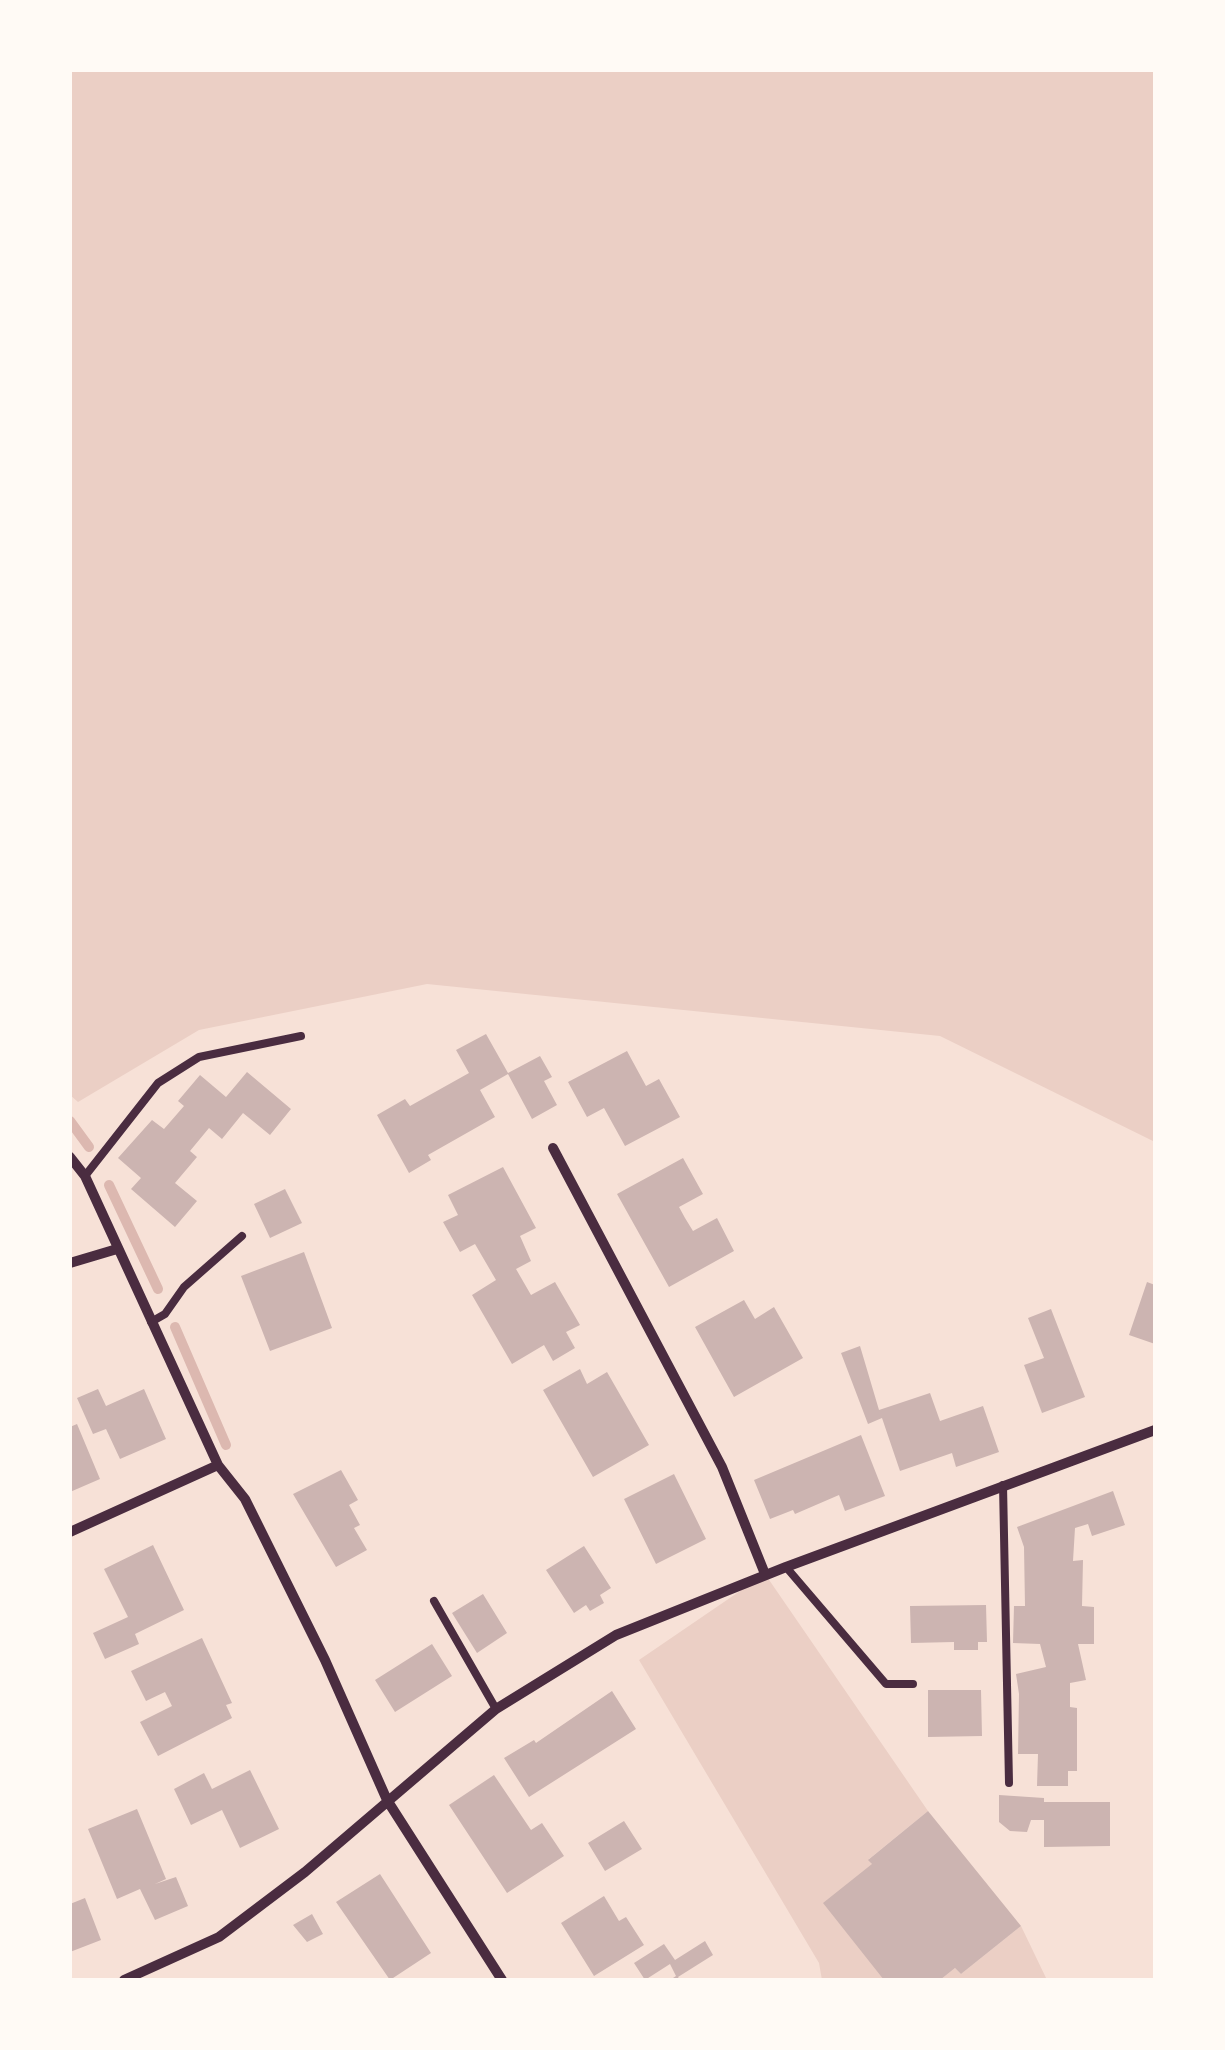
<!DOCTYPE html>
<style>
body{margin:0}
#map{position:relative;width:1225px;height:2050px;overflow:hidden;background:#f7e1d7;font-family:Lato,sans-serif}
canvas{display:block}
.frame{position:absolute;inset:0;border:72px solid #fffaf5;pointer-events:none}
</style>
<div id="map">
<canvas width="1225" height="2050"></canvas>
<div class="frame"></div>
</div>
<script>
const context = document.querySelector('canvas').getContext('2d');
context.lineJoin = 'round';
function fillPath(path, color) { context.fillStyle = color; context.fill(path, 'evenodd'); }
const shape = rows => new Path2D(rows.map(r => 'M' + r).join(''));
function stroke(path, color, width, dash) { context.strokeStyle = color; context.lineWidth = width; context.lineCap = dash ? 'butt' : 'round'; context.setLineDash(dash || []); context.stroke(path); }
fillPath(shape([
 [70,70,1155,70,1155,1142,940,1036,427,984,199,1030,78,1102,70,1095],
 [765,1574,928,1811,869,1859,872,1864,884,1980,822,1980,819,1963,639,1660],
 [1021,1926,1047,1980,940,1980,955,1968,961,1974]
]), '#ebcfc5');
stroke(shape([
 [70,1121,89,1147],
 [109,1185,158,1289],
 [175,1327,226,1445]
]), '#dcb8b0', 10);
fillPath(shape([
 [486,1034,508,1073,540,1056,552,1077,544,1081,557,1105,532,1119,508,1074,480,1090,495,1117,428,1155,431,1160,409,1173,377,1115,405,1099,410,1106,469,1073,456,1050],
 [627,1051,646,1086,659,1079,680,1117,625,1146,604,1108,587,1117,568,1082],
 [247,1072,291,1109,270,1135,243,1113,222,1139,209,1128,190,1151,197,1157,175,1183,197,1201,175,1227,131,1189,141,1178,118,1158,152,1120,164,1129,184,1106,178,1101,200,1075,226,1097],
 [683,1158,703,1194,679,1207,685,1218,693,1231,717,1218,734,1251,669,1287,617,1194],
 [503,1167,536,1228,520,1236,531,1261,516,1269,531,1295,555,1282,580,1325,566,1332,575,1348,553,1361,544,1345,512,1364,472,1295,496,1280,475,1244,460,1252,443,1222,458,1215,448,1195],
 [285,1189,302,1223,270,1238,254,1204],
 [304,1252,332,1328,270,1351,241,1276],
 [1147,1282,1155,1285,1155,1344,1129,1335],
 [744,1300,755,1319,774,1307,803,1358,734,1397,695,1327],
 [1051,1309,1085,1397,1042,1413,1024,1365,1044,1358,1028,1318],
 [860,1346,879,1410,930,1393,940,1421,983,1406,999,1452,956,1467,952,1453,900,1471,882,1418,868,1424,841,1353],
 [580,1369,587,1384,607,1372,649,1445,593,1477,543,1390],
 [98,1389,106,1406,144,1389,166,1439,120,1459,106,1429,93,1434,77,1398],
 [77,1424,100,1479,70,1492,70,1427],
 [861,1435,885,1496,845,1511,839,1495,795,1514,793,1510,770,1519,754,1480],
 [341,1470,358,1500,349,1505,360,1525,354,1528,367,1550,336,1567,293,1494],
 [674,1474,706,1539,656,1564,624,1499],
 [1113,1491,1125,1525,1092,1536,1088,1524,1075,1528,1073,1561,1083,1560,1082,1606,1094,1607,1094,1644,1078,1644,1086,1680,1070,1683,1070,1707,1077,1708,1077,1771,1068,1771,1068,1786,1037,1786,1038,1754,1018,1754,1019,1694,1016,1674,1046,1667,1040,1644,1013,1643,1014,1606,1025,1606,1024,1547,1017,1527],
 [153,1545,184,1610,135,1634,139,1644,105,1659,93,1633,128,1617,104,1569],
 [584,1546,611,1588,600,1595,604,1603,590,1611,586,1605,574,1613,546,1570],
 [483,1594,507,1633,477,1653,452,1613],
 [986,1605,987,1642,978,1642,978,1650,954,1650,954,1642,911,1643,910,1606],
 [202,1638,232,1703,226,1705,232,1718,158,1756,140,1722,172,1706,165,1692,146,1701,131,1671],
 [432,1644,452,1676,395,1712,375,1680],
 [928,1690,981,1690,982,1736,928,1737],
 [612,1691,636,1729,529,1797,504,1758,534,1740,536,1743],
 [250,1770,279,1829,240,1848,222,1810,191,1825,174,1789,204,1773,212,1789],
 [494,1775,531,1830,542,1823,564,1856,507,1893,449,1805],
 [999,1795,1044,1798,1044,1802,1110,1802,1110,1846,1044,1847,1044,1820,1031,1820,1027,1832,1010,1831,999,1822],
 [137,1809,166,1879,155,1884,176,1877,188,1906,155,1920,140,1889,117,1899,88,1829],
 [928,1811,1021,1926,961,1974,955,1968,940,1980,884,1980,823,1903,872,1864,868,1860],
 [624,1821,642,1849,605,1871,588,1843],
 [380,1874,431,1953,390,1980,336,1902],
 [604,1896,619,1921,626,1917,644,1945,594,1976,561,1923],
 [85,1898,101,1940,70,1952,70,1904],
 [312,1914,323,1934,307,1942,293,1925],
 [705,1941,713,1955,678,1977,680,1980,670,1980,676,1976,670,1964,645,1980,634,1963,664,1944,675,1960]
]), '#ccb4b1');
stroke(shape([
 [85,1176,158,1083,199,1057,301,1036],
 [151,1322,165,1314,184,1287,242,1236],
 [1003,1485,1009,1783],
 [786,1567,886,1684,913,1684],
 [434,1601,496,1709]
]), '#4a2c40', 8);
stroke(shape([
 [553,1148,722,1467,765,1574],
 [70,1157,85,1176,218,1465,245,1499,325,1660,387,1800,502,1980],
 [70,1263,117,1249],
 [70,1532,218,1465],
 [124,1980,219,1937,305,1872,496,1709,616,1635,786,1567,1155,1430]
]), '#4a2c40', 10);
</script>
